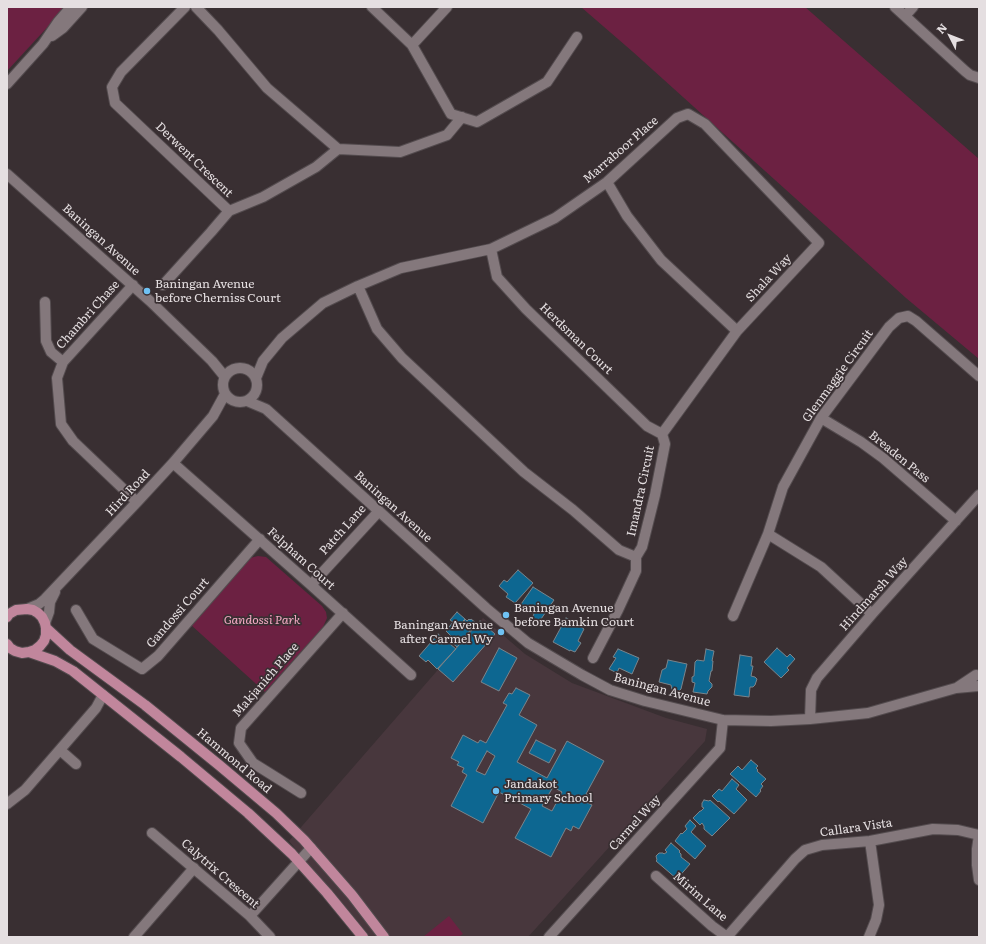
<!DOCTYPE html>
<style>
body{margin:0}
#map{position:relative;width:986px;height:944px;overflow:hidden;background:#392f32;font-family:Literata,serif}
canvas{display:block}
.frame{position:absolute;inset:0;border:8px solid #e5dfe1;pointer-events:none}
.north{position:absolute;left:930px;top:16px;width:40px;height:40px;-webkit-text-stroke:3px #392f32;paint-order:stroke;rotate:312deg;font-size:11px;font-weight:700;line-height:16px;text-align:center;color:#e5dfe1}
.north::after{content:'';display:block;margin:auto;width:14px;height:18px;background:#e5dfe1;clip-path:polygon(50% 0,100% 100%,50% 72%,0 100%)}
</style>
<div id="map">
<canvas width="986" height="944"></canvas>
<div class="frame"></div>
<div class="north">N</div>
</div>
<script>
const context = document.querySelector('canvas').getContext('2d');
context.lineJoin = 'round';
function fillPath(path, color) { context.fillStyle = color; context.fill(path, 'evenodd'); }
const shape = rows => new Path2D(rows.map(r => 'M' + r).join(''));
function stroke(path, color, width, dash) { context.strokeStyle = color; context.lineWidth = width; context.lineCap = dash ? 'butt' : 'round'; context.setLineDash(dash || []); context.stroke(path); }
function drawText(font, color, halo, rows, align = 'center') {
  context.font = font + ' Literata,serif'; context.lineWidth = 3.5; context.setLineDash([]); context.textBaseline = 'middle'; context.strokeStyle = halo; context.fillStyle = color; for (const [text, x, y, turn = 0] of rows) {
    context.save(); context.translate(x, y); context.rotate((+turn || 0) * Math.PI / 180); context.textAlign = isNaN(turn) ? turn : align; if (halo) context.strokeText(text, 0, 0); context.fillText(text, 0, 0); context.restore();
  }
}
fillPath(shape([
 [483,618,525,654,572,683,666,718,707,729,705,741,528,937,368,937,289,841]
]), '#48373d');
fillPath(shape([
 [7,7,66,7,7,71],
 [581,7,805,7,979,159,979,359,906,298,633,52],
 [258,556,266,557,322,606,326,612,327,618,323,627,265,692,191,625,243,564,250,558],
 [449,916,463,934,458,937,423,937]
]), '#6c2142');
const building = shape([
 [518,570,533,583,515,603,506,597,508,594,499,586,504,580,507,582,518,570],
 [533,587,554,600,539,622,532,618,534,614,529,610,527,613,519,607,533,587],
 [457,612,465,619,463,621,464,622,465,619,467,621,469,619,470,620,471,619,476,623,457,647,448,639,451,636,446,631,453,622,450,620,457,612],
 [566,618,578,624,578,625,584,629,578,641,581,643,575,652,570,650,570,651,553,642,566,618],
 [480,621,495,634,453,682,438,669,480,621],
 [438,634,456,649,437,669,428,660,426,662,419,656,438,634],
 [499,648,517,658,499,691,481,682,499,648],
 [777,648,787,657,790,654,795,659,787,668,789,670,781,678,764,662,777,648],
 [618,649,639,658,632,674,619,668,617,673,609,669,616,658,613,657,618,649],
 [706,649,714,651,712,661,713,661,712,671,711,671,709,681,712,684,712,687,708,691,707,694,693,692,695,683,692,682,692,677,694,676,695,662,697,660,704,661,706,649],
 [740,655,752,657,751,666,753,666,751,676,755,677,757,679,755,685,753,687,750,687,749,697,734,695,740,655],
 [668,660,687,664,681,689,678,692,674,692,672,690,671,685,659,682,662,670,666,668,668,660],
 [516,688,530,695,519,715,537,725,517,762,547,778,567,741,604,761,586,794,589,796,586,802,592,805,579,829,573,826,571,831,566,828,551,857,515,838,531,809,499,792,483,823,451,806,467,775,462,772,464,768,457,765,459,762,451,758,463,735,478,743,480,740,486,743,507,705,503,703,509,693,512,694,516,688],
 [487,751,495,756,485,775,476,771,487,751],
 [553,787,562,792,552,811,542,806,553,787],
 [536,740,556,750,549,763,529,753,536,740],
 [751,760,758,766,756,768,758,770,757,771,766,779,761,784,763,786,760,790,761,791,756,797,730,774,738,766,742,770,751,760],
 [732,779,739,785,736,789,747,800,734,814,719,801,718,802,712,796,719,789,722,791,732,779],
 [704,800,709,801,710,800,730,818,712,836,704,829,704,826,702,823,700,825,693,818,700,811,701,811,704,808,702,807,702,803,704,800],
 [690,820,696,826,691,832,706,846,695,859,675,841,681,833,682,834,687,829,685,826,690,820],
 [671,843,680,851,679,852,681,854,681,857,690,864,677,879,656,861,657,860,656,856,659,853,663,853,664,854,667,852,665,850,671,843]
]);
fillPath(building, '#0d6791');
stroke(building, '#7a848b', 1);
const minor = shape([
 [185,7,121,72,112,87,115,103,229,211,263,197,316,167,338,149,267,88,218,30,196,7],
 [372,7,412,45,451,114,477,122,547,82,577,37],
 [895,7,965,71,970,75,979,78],
 [905,16,913,7],
 [52,36,63,28,82,7],
 [412,45,447,7],
 [7,84,43,44,58,22,71,7],
 [338,149,400,152,447,135,462,117],
 [7,174,150,301,212,361,225,377],
 [491,249,497,277,526,309,647,426,662,434],
 [133,285,63,362,57,378,61,424,73,441,137,502],
 [163,285,211,232,229,211],
 [358,286,377,329,402,358,524,472,573,510,619,550,636,557,642,547,655,495,665,444,662,434,737,331,661,260,627,216,607,182],
 [45,302,46,341,51,352,63,362],
 '223 385a17 17 0 1 1 34 0a17 17 0 1 1-34 0Z',
 [256,378,263,361,282,338,323,303,358,286,401,268,491,249,555,218,607,182,677,118,688,114,705,124,819,243,737,331],
 [247,401,266,409,486,608,528,643,582,675,610,690,645,701,723,720,771,721,810,719,868,713,956,688,978,686],
 [821,418,861,442,883,458,956,521],
 [173,463,311,585,411,675],
 [311,585,379,511],
 [27,609,39,604,45,599,137,502,173,463,213,416,225,394],
 [76,610,93,639,142,669,158,656,260,539],
 [872,614,821,567,768,534,783,487,821,418,889,327,899,318,908,316,916,321,979,376],
 [733,616,768,534],
 [45,623,49,612,50,602,55,592],
 [593,658,618,610,636,571,636,557],
 [958,687,976,675],
 [810,719,811,690,817,678,872,614,979,495],
 [60,750,76,764],
 [301,793,253,763,239,743,241,728,343,613],
 [7,804,25,790,96,708,103,695],
 [152,833,250,916,270,937],
 [979,835,977,849,977,865,979,880],
 [656,876,712,926,727,937],
 [250,916,311,848],
 [134,937,194,868],
 [549,937,720,748,723,720],
 [727,937,795,859,805,850,822,845,870,841,933,829,958,830,979,835],
 [869,937,876,920,879,905,870,841]
]);
const major = shape([
 [7,617,9,614,16,610,27,609,33,610,38,613,42,617,45,623,46,628,46,635,44,641,40,646,35,650,29,652,22,653,15,651,10,648,7,644],
 [46,628,70,650,145,705,219,765,276,813,304,840,311,848,352,895,384,937],
 [29,652,55,661,73,671,181,757,248,813,292,854,327,893,363,937]
]);
stroke(minor, '#534b4e', 12);
stroke(major, '#534b4e', 12);
stroke(minor, '#84787c', 10);
stroke(major, '#c1869c', 10);
for (const [x, y, r, color] of [
 [147,291,4,"#6fc2f4"],
 [506,615,4,"#6fc2f4"],
 [501,632,4,"#6fc2f4"],
 [496,791,4,"#6fc2f4"]
]) { const dot = new Path2D(); dot.arc(x, y, r, 0, 2 * Math.PI); context.fillStyle = color; context.fill(dot); stroke(dot, '#392f32', 1.5); }
drawText('12px', '#e5dfe1', '#392f32', [
 ["Marraboor Place",621,150,-41],
 ["Derwent Crescent",194,160,44],
 ["Baningan Avenue",101,240,42],
 ["Shala Way",769,278,-47],
 ["Chambri Chase",88,315,-48],
 ["Herdsman Court",576,339,44],
 ["Glenmaggie Circuit",838,376,-54],
 ["Breaden Pass",899,457,39],
 ["Imandra Circuit",641,491,-78],
 ["Hird Road",128,493,-47],
 ["Baningan Avenue",393,507,42],
 ["Patch Lane",343,530,-48],
 ["Felpham Court",301,559,42],
 ["Hindmarsh Way",874,594,-48],
 ["Gandossi Court",178,613,-49],
 ["Makjanich Place",266,680,-49],
 ["Baningan Avenue",662,690,15],
 ["Hammond Road",234,761,40],
 ["Carmel Way",635,823,-48],
 ["Callara Vista",856,828,-8],
 ["Calytrix Crescent",220,874,41],
 ["Mirim Lane",700,897,41]
]);
drawText('12px', '#e5dfe1', '#392f32', [
 ["Baningan Avenue",155,284],
 ["before Cherniss Court",155,298],
 ["Baningan Avenue",514,608],
 ["before Bamkin Court",514,622],
 ["Baningan Avenue",493,625,"right"],
 ["after Carmel Wy",493,639,"right"],
 ["Jandakot",504,784],
 ["Primary School",504,798]
], 'left');
drawText('italic 12px', '#f7abc6', '#392f32', [
 ["Gandossi Park",262,620]
]);
</script>
